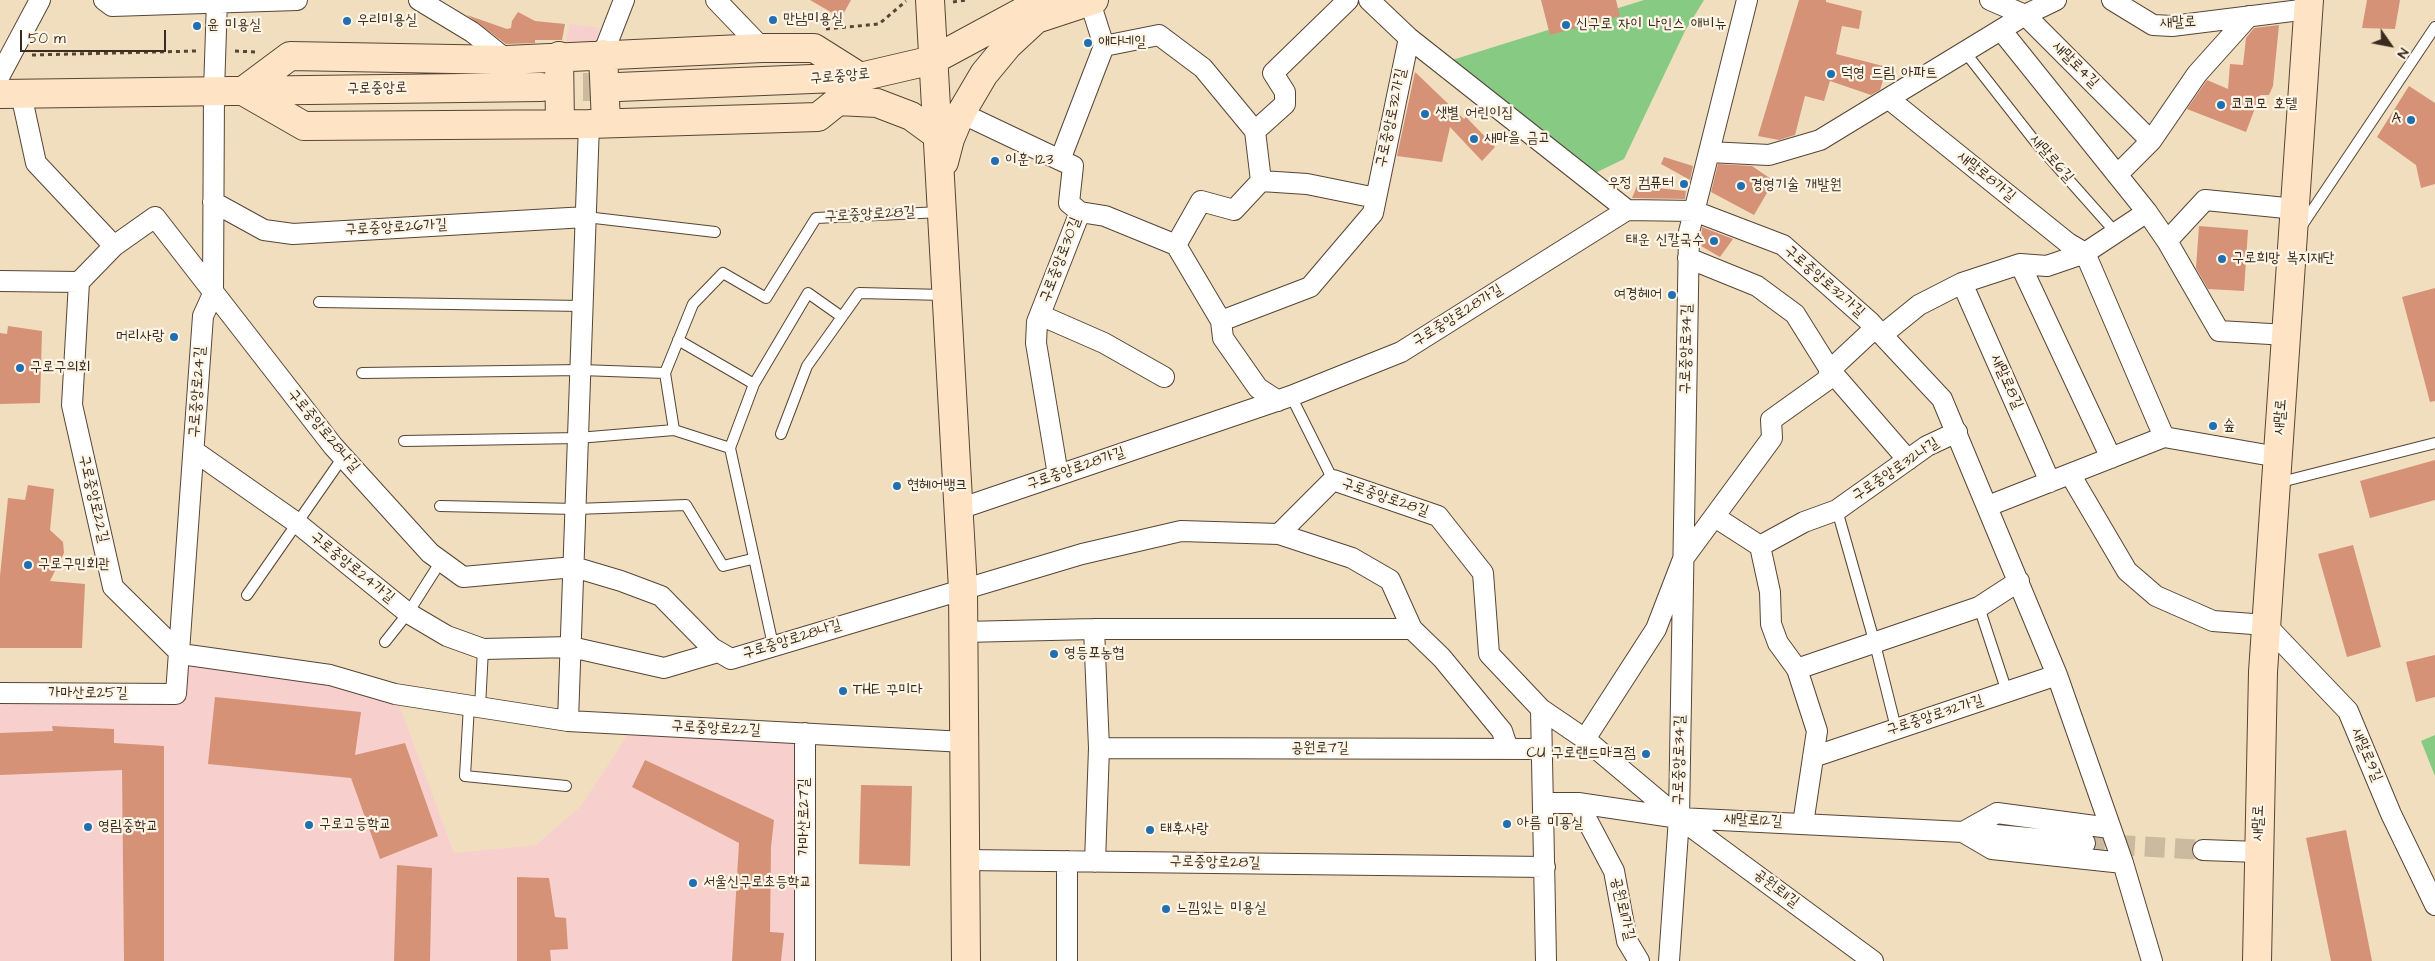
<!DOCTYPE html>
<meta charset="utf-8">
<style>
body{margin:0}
#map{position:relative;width:2435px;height:961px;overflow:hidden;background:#f0debe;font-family:"Architects Daughter",sans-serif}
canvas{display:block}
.north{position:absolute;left:2365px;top:20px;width:50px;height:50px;-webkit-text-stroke:4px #fcf5e5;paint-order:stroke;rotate:123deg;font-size:14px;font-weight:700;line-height:20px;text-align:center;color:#3b2a1e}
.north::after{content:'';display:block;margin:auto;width:18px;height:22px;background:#3b2a1e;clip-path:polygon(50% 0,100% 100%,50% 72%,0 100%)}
.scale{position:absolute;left:20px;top:30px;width:146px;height:22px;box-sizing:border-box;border:2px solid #3b2a1e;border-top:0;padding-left:6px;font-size:15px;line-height:18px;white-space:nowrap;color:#3b2a1e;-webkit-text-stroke:4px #fcf5e5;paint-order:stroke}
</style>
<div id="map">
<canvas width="2435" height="961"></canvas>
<div class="north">N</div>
<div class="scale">50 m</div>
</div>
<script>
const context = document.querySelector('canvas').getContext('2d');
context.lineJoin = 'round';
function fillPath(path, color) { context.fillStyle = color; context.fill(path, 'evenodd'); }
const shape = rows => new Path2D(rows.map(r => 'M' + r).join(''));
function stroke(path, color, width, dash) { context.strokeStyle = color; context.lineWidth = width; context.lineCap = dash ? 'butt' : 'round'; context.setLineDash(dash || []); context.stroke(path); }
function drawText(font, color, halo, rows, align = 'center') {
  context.font = font + ' "Architects Daughter","Poor Story",sans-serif'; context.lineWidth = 4.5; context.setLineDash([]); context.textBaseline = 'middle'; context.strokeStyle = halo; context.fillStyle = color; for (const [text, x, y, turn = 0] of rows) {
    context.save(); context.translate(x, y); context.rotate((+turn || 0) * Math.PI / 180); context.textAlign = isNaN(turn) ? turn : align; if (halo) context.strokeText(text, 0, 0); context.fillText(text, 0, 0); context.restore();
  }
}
fillPath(shape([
 [570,24,599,28,595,44,564,49],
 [181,654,395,694,454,853,536,845,581,806,635,724,805,733,805,961,0,961,0,693,176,694]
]), '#f7d0ce');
fillPath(shape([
 [1644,0,1704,0,1685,31,1624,159,1593,174,1449,61],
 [2435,735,2435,776,2421,741]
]), '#86ca84');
fillPath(shape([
 [810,0,851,0,841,18],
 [1541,0,1616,0,1620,16,1550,35],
 [1799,0,1826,0,1826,2,1862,11,1859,29,1842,26,1836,54,1887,67,1880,90,1871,95,1830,81,1824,101,1805,96,1795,135,1779,140,1758,136],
 [2367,0,2400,0,2395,29,2362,28],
 [518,12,535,21,565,24,562,40,535,40,535,43,506,44,467,15,507,29,511,28,512,21],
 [2279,25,2273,86,2269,95,2260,95,2246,132,2187,109,2207,80,2228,89,2230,64,2243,65,2246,38,2254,28],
 [1415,72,1464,119,1466,117,1495,147,1482,161,1450,127,1442,162,1397,156],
 [2409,86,2435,103,2435,184,2421,188,2416,165,2377,137],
 [1664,157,1693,166,1690,180,1661,164],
 [1718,164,1752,166,1774,181,1754,215,1711,192],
 [1637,186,1686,191,1685,199,1632,198],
 [2199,226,2248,230,2244,291,2208,289,2196,268],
 [1702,227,1733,239,1720,257,1701,246],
 [2435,288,2435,401,2430,402,2402,297],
 [8,326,42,331,40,403,0,404,0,333,7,334],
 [2435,460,2435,500,2370,518,2360,481],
 [28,485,54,489,50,530,63,542,64,553,50,581,85,584,82,648,0,648,0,576,8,498,25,500],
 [2353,545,2381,647,2347,657,2318,554],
 [2435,655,2435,697,2416,702,2406,662],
 [215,697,361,712,355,755,405,743,438,836,380,859,351,778,208,764],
 [52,726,114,729,114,743,164,746,164,961,124,961,122,770,0,775,0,733,53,731],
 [645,760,774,820,771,847,770,932,784,933,781,961,732,961,739,843,632,787],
 [861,785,912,786,910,866,859,864],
 [2346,830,2372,961,2331,961,2306,838],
 [397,865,432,868,430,961,394,961],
 [517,877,549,878,555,917,566,918,568,949,550,950,551,961,517,961]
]), '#d69277');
stroke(shape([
 [2085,843,2203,850]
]), '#ccba9e', 20, [20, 10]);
stroke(shape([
 [541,87,618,87]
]), '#ccba9e', 28, [28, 14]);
const lane = shape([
 [1965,52,2037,144,2117,234],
 [586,217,715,232],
 [2301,227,2435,27],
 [319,302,583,306],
 [678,340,754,384],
 [362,373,581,370,665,373],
 [1291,396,1333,480],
 [674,430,665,373,693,304,723,273,766,298,816,218,941,212],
 [781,434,807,366,859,293,945,295],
 [404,441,578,438,674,430,730,448],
 [730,448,754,384,808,293,842,317],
 [730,448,773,645],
 [2277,483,2435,443],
 [440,506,576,509,686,505,723,566,752,559],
 [1837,510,1875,644,1896,728],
 [247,595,343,457],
 [1979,607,2007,692],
 [385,642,408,613,441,561],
 [469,705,465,776,566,786],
 [480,707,483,649]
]);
const street = shape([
 [104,0,112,6,297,0],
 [419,0,472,32,507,60],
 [716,0,762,48],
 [1369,0,1409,38,1627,210,1694,211,1783,245,1870,322,1942,399,2057,675,2123,863,2152,961],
 [1990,0,2025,15,2151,141],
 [2112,0,2153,25,2172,26,2308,9],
 [1090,2,1104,46],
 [2001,30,2147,212,2167,241,2219,331,2287,335],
 [603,54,624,0],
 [0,75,40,0],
 [21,94,36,163,114,246],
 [1889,99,2068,243,2085,253,2147,212],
 [961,113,1060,160],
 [1709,152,1769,155,1820,140,2025,15,2056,0],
 [2117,175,2151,141,2197,74,2249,16],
 [1261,181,1255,131,1285,104,1285,92,1273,73,1348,0],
 [213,202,264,230,293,234,586,217],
 [1080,212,1105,216,1176,245,1221,321,1223,338,1258,388,1278,401],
 [2167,241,2205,200,2296,209],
 [1176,245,1201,201,1234,210,1261,181,1307,184,1376,198],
 [1688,258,1757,286,1795,314,1830,370,1908,460],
 [2020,264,2111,458],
 [0,281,79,282],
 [1962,283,2050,482],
 [1040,315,1104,343,1164,377],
 [1221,321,1310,287,1373,213,1409,38],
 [1882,335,1919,305,1962,283,2020,264,2047,266,2085,253,2164,437],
 [194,451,297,523,408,613,447,636,483,649,571,647,664,668,718,652],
 [2070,474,2127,571,2156,596,2213,621,2266,625,2348,711,2391,814,2435,905],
 [1058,475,1036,343,1037,322,1080,212,1069,203,1073,166,1060,160,1104,46,1159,35,1203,68,1255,131],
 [1988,506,2164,437,2278,457],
 [959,509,1291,396,1401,352,1627,210],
 [1715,517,1760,546],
 [1279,534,1352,558,1390,580,1412,629,1442,658,1502,731,1508,749],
 [1094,629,1099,748,1095,862],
 [963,632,1094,629,1412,629],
 [1797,669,1979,607,2019,581],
 [0,693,176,694,203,316,213,294,214,91,217,0],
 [1541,709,1546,961],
 [568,721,589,124],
 [805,733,805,961],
 [1585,739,1656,629,1683,559,1772,438,1771,420,1827,380,1830,370,1875,328],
 [965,742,568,721,395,694,330,675,181,654,113,587,72,405,79,282,114,246,155,217,333,446,430,553,463,577,574,567,621,581,661,596,712,648,731,659,1082,554,1181,531,1279,534,1333,480,1438,516,1483,573,1489,654,1541,709,1585,739,1679,818,1873,961],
 [1099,748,1542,749],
 [1813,757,2057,675],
 [1544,803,1578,803,1679,818,1963,832,2085,843],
 [1578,803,1614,871,1627,941,1639,961],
 [1803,824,1817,731,1797,669,1778,643,1771,624,1770,592,1760,546,1804,522,1837,510,1927,446,1957,432],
 [2110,828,1997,813,1963,832,1992,849,2123,863],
 [2203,850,2258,852],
 [965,860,1545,867],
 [1067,961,1067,861],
 [1669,961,1679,818,1689,232,1747,0]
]);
const secondary = shape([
 [930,0,963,589,966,961],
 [1024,23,1094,0],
 [762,48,814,48,860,77,838,101,818,117,589,124,304,126,243,91,290,56,507,60,762,48],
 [603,54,606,123],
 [559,56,560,124],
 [618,87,860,77,933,60,1044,0],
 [0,94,541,87],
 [838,101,877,103,911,116,937,135],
 [944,162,950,139,961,113,984,74,1008,45,1035,20],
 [2257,961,2263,672,2309,0]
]);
stroke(lane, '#564536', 12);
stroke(street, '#564536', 22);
stroke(secondary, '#564536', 30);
stroke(shape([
 [953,2,966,0],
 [826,29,879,24,906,1],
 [235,51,256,52],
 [32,55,196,51]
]), '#564536', 3, [4, 4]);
stroke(lane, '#fff', 10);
stroke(street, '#fff', 20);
stroke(secondary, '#fee4c5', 28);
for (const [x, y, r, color] of [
 [773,20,5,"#1f6fb2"],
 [347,21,5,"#1f6fb2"],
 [1566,25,5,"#1f6fb2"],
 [197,26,5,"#1f6fb2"],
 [1088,43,5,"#1f6fb2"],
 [1831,74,5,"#1f6fb2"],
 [2221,105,5,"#1f6fb2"],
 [1425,114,5,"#1f6fb2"],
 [2411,120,5,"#1f6fb2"],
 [1474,139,5,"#1f6fb2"],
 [995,161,5,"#1f6fb2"],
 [1684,184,5,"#1f6fb2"],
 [1741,186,5,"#1f6fb2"],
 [1714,241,5,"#1f6fb2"],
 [2222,259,5,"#1f6fb2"],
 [1672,295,5,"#1f6fb2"],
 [174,337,5,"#1f6fb2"],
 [20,368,5,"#1f6fb2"],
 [2213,426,5,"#1f6fb2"],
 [897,486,5,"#1f6fb2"],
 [28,565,5,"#1f6fb2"],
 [1054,654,5,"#1f6fb2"],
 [843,691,5,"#1f6fb2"],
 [1646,754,5,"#1f6fb2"],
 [1507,824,5,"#1f6fb2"],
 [309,825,5,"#1f6fb2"],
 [88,827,5,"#1f6fb2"],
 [1150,830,5,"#1f6fb2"],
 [693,883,5,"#1f6fb2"],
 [1166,909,5,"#1f6fb2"]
]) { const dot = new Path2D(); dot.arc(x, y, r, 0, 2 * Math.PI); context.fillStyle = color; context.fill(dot); stroke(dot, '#fcf5e5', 2); }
drawText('15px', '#3b2a1e', '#fcf5e5', [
 ["만남미용실",783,20],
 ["우리미용실",357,21],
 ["신구로 자이 나인스 애비뉴",1576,25],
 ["윤 미용실",207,26],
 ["애다네일",1098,43],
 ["덕영 드림 아파트",1841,74],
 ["코코모 호텔",2231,105],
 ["샛별 어린이집",1435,114],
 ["A",2401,120,"right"],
 ["새마을 금고",1484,139],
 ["이훈 123",1005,161],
 ["우정 컴퓨터",1674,184,"right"],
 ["경영기술 개발원",1751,186],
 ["태운 신칼국수",1704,241,"right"],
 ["구로희망 복지재단",2232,259],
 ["여경헤어",1662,295,"right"],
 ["머리사랑",164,337,"right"],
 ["구로구의회",30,368],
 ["숲",2223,426],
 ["현헤어뱅크",907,486],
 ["구로구민회관",38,565],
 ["영등포농협",1064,654],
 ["THE 꾸미다",853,691],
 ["CU 구로랜드마크점",1636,754,"right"],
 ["아름 미용실",1517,824],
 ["구로고등학교",319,825],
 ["영림중학교",98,827],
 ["태후사랑",1160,830],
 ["서울신구로초등학교",703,883],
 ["느낌있는 미용실",1176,909]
], 'left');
drawText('15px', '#3b2a1e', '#fcf5e5', [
 ["새말로",2178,23,-2],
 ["새말로4길",2075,65,45],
 ["구로중앙로",840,77,-5],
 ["구로중앙로",377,89,-1],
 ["구로중앙로32가길",1392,118,-78],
 ["새말로6길",2051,159,49],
 ["새말로8가길",1986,177,39],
 ["구로중앙로28길",870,215,-3],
 ["구로중앙로26가길",396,228,-3],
 ["구로중앙로30길",1061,260,-69],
 ["구로중앙로32가길",1824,282,41],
 ["구로중앙로28가길",1458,316,-32],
 ["구로중앙로34길",1687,349,-89],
 ["새말로8길",2006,382,66],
 ["구로중앙로24길",198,392,-86],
 ["새말로",2281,417,-86],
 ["구로중앙로28나길",323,431,50],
 ["구로중앙로28가길",1076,469,-19],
 ["구로중앙로32나길",1896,470,-34],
 ["구로중앙로28길",1385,498,19],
 ["구로중앙로22길",93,499,77],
 ["구로중앙로24가길",352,568,39],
 ["구로중앙로28나길",792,640,-17],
 ["가마산로25길",88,694],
 ["구로중앙로32가길",1935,716,-18],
 ["구로중앙로22길",716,729,3],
 ["공원로7길",1320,749],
 ["새말로9길",2366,755,67],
 ["구로중앙로34길",1680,760,-89],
 ["가마산로27길",805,817,-90],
 ["새말로12길",1753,821,3],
 ["새말로",2259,823,-88],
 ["구로중앙로28길",1215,863,1],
 ["공원로11길",1776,889,37],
 ["공원로11가길",1622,909,77]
]);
</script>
